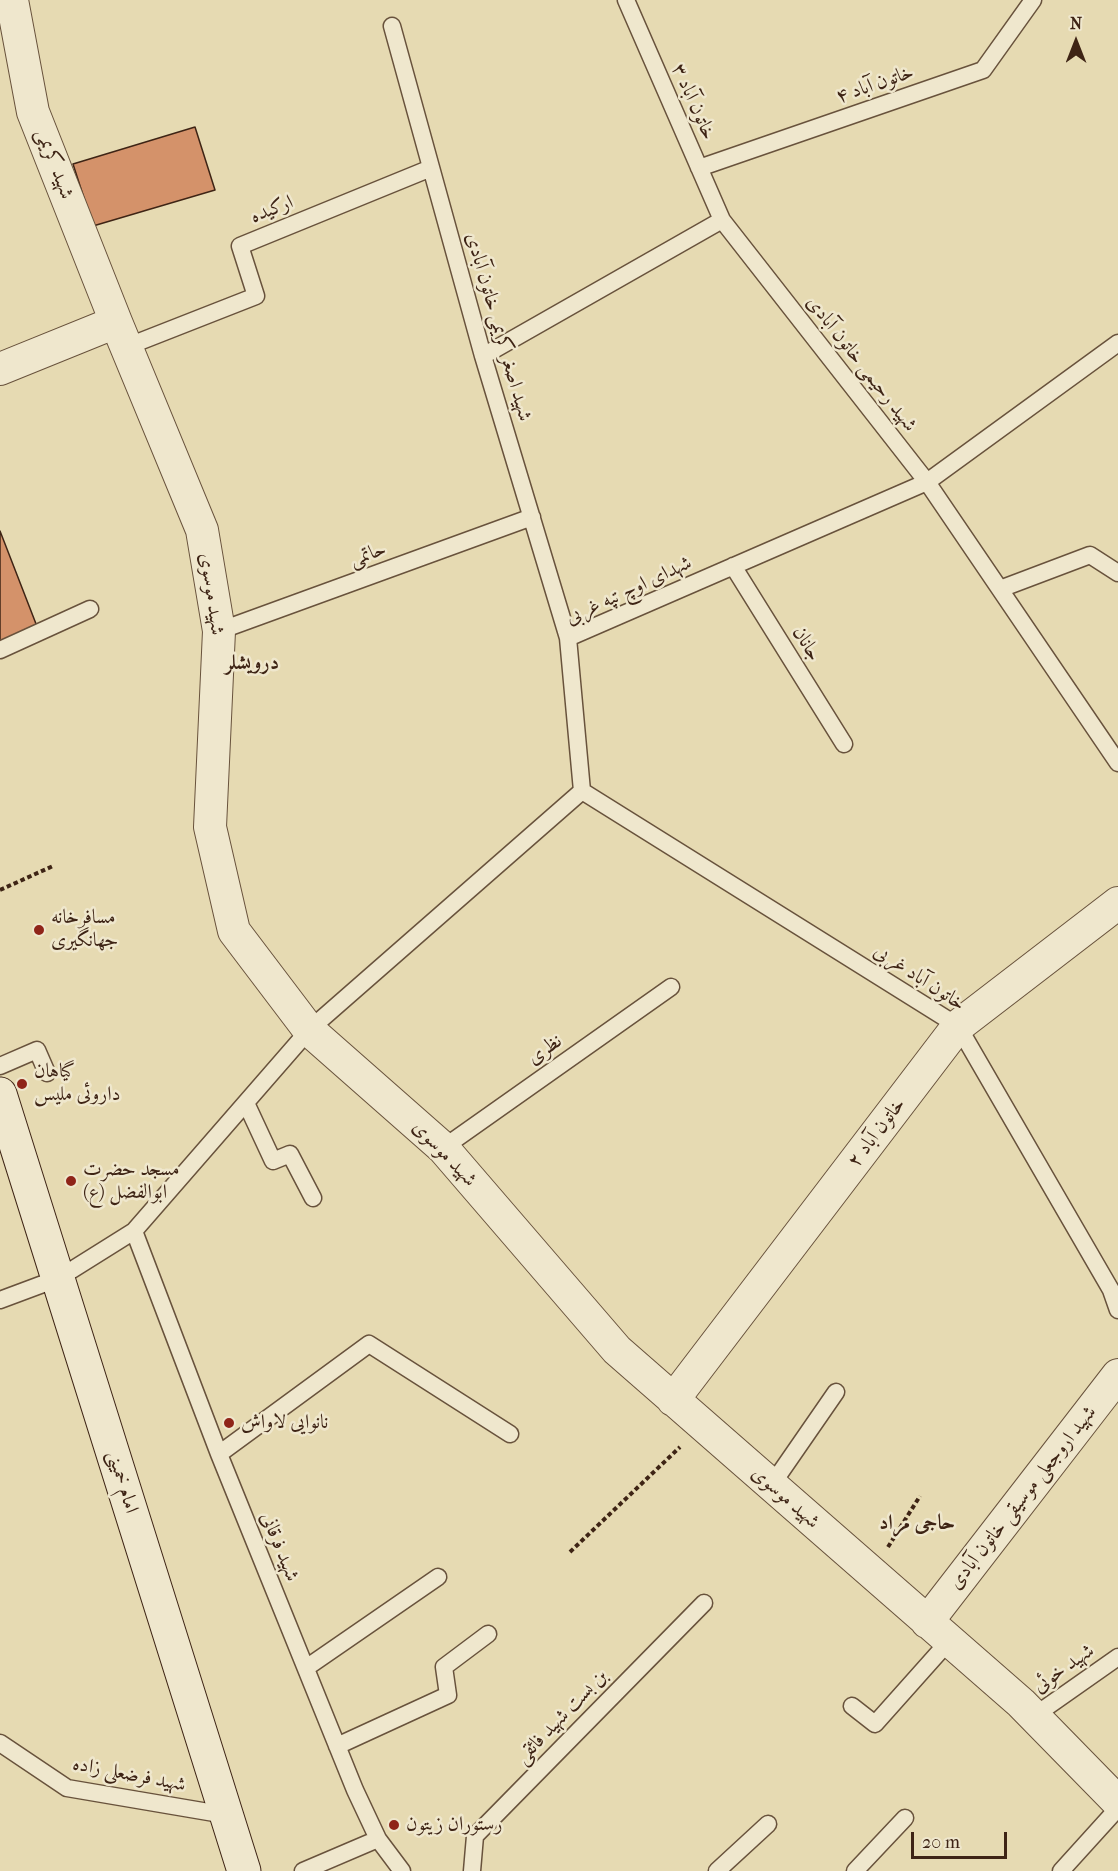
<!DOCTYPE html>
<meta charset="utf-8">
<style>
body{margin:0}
#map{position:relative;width:1118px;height:1871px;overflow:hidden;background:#e6dab2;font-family:"IM FELL French Canon",serif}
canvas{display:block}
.north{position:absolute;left:1046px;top:12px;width:60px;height:60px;-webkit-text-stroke:4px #efe7cd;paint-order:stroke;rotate:0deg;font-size:16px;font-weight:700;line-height:24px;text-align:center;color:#3e2415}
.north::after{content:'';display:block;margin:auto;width:21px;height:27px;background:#3e2415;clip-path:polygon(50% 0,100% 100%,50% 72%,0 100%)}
.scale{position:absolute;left:911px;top:1832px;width:96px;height:27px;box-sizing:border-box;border:3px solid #3e2415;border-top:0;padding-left:8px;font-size:18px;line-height:21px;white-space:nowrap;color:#3e2415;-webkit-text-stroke:4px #efe7cd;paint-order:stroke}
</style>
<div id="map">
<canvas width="1118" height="1871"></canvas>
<div class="north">N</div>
<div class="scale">20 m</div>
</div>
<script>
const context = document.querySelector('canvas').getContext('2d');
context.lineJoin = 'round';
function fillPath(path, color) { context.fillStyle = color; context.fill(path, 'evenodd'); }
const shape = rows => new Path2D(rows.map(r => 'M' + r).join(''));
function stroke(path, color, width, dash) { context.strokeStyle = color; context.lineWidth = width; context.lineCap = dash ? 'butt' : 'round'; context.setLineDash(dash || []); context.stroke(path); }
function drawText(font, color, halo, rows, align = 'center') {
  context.font = font + ' "IM FELL French Canon",Amiri,serif'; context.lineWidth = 5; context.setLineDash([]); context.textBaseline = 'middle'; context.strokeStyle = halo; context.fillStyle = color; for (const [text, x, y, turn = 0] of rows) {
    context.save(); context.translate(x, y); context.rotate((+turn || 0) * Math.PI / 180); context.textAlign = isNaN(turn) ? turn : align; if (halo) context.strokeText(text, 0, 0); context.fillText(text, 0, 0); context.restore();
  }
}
const building = shape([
 [195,127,215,190,93,226,73,164,195,127],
 [0,531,38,629,0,647,0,531]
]);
fillPath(building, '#d4926a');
stroke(building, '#3e2415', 1.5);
const service = shape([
 [626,0,722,220],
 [392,26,483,356,568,638],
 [699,168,983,70,1033,0],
 [126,347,256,296,240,246,431,168],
 [483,356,722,220,927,482,1118,763],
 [733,566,844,744],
 [1000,589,1090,555,1118,573],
 [219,631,532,517],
 [0,650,90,609],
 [582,791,958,1026,1111,1290,1118,1310],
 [0,1066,37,1050,47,1073],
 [246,1103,273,1161,290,1154,313,1198],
 [443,1148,671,987],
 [134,1231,219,1454,355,1790,378,1839,402,1871],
 [0,1300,59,1278,134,1231,309,1030,582,791,568,638,927,482,1118,343],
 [219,1454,369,1344,510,1434],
 [771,1486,836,1392],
 [306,1668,438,1577],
 [852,1706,875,1724,949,1641],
 [1034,1716,1118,1657],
 [0,1743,67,1788,226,1815],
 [337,1746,448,1695,444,1667,488,1634],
 [303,1871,378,1839],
 [472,1871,475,1836,704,1603],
 [717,1871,768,1824],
 [855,1871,905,1818],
 [1061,1871,1118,1808]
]);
const minor = shape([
 [12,0,33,112,116,322,202,530,219,631,210,827,234,931,309,1030,443,1148,617,1350,1021,1703,1118,1802],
 [0,369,116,322],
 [673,1400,958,1026,1118,903],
 [927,1622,1118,1375]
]);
const secondary = shape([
 [0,1094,244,1871]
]);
stroke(service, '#68523c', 19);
stroke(minor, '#68523c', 34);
stroke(secondary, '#3e2415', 35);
stroke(shape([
 [0,890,53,866],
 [888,1547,920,1496],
 [570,1552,680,1447]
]), '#3e2415', 4, [4.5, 3]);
stroke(service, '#efe7cd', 16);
stroke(minor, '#efe7cd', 32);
stroke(secondary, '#efe7cd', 33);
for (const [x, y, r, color] of [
 [39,930,6,"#8f2418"],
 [22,1084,6,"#8f2418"],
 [71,1181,6,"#8f2418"],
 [229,1423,6,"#8f2418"],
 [394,1825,6,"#8f2418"]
]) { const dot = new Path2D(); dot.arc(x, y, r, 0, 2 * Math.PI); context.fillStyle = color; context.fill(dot); stroke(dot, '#efe7cd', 2); }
drawText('20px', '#3e2415', '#efe7cd', [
 ["خاتون آباد ۴",875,85,-19],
 ["خاتون آباد ۳",693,102,66],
 ["شهید کریمی",54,164,69],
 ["ارکیده",272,210,-22],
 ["شهید اصغر کریمی خاتون آبادی",498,327,74],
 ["شهید رحیمی خاتون آبادی",861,364,52],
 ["حاتمی",368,555,-20],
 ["شهدای اوچ تپه غربی",629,591,-25],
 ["شهید موسوی",211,594,82],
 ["جانان",806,644,58],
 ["خاتون آباد غربی",919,978,33],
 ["نظری",545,1050,-35],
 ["خاتون آباد ۲",877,1133,-53],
 ["شهید موسوی",444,1154,46],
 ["امام خمینی",122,1482,73],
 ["شهید موسوی",785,1498,41],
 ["شهید اروجعلی موسیقی خاتون آبادی",1023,1498,-52],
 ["شهید فرقانی",279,1547,68],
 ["شهید خوئی",1064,1669,-35],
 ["بن بست شهید فائقی",562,1717,-46],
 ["شهید فرضعلی زاده",129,1775,11]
]);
drawText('20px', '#3e2415', '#efe7cd', [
 ["مسافرخانه",51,918],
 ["جهانگیری",51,941],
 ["گیاهان",34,1072],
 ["داروئی ملیس",34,1095],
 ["مسجد حضرت",83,1170],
 ["ابوالفضل (ع)",83,1193],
 ["نانوایی لاواش",241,1423],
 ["رستوران زیتون",406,1825]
], 'left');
drawText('bold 21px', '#3e2415', '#efe7cd', [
 ["درویشلر",252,664],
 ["حاجی مراد",917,1524]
]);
</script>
